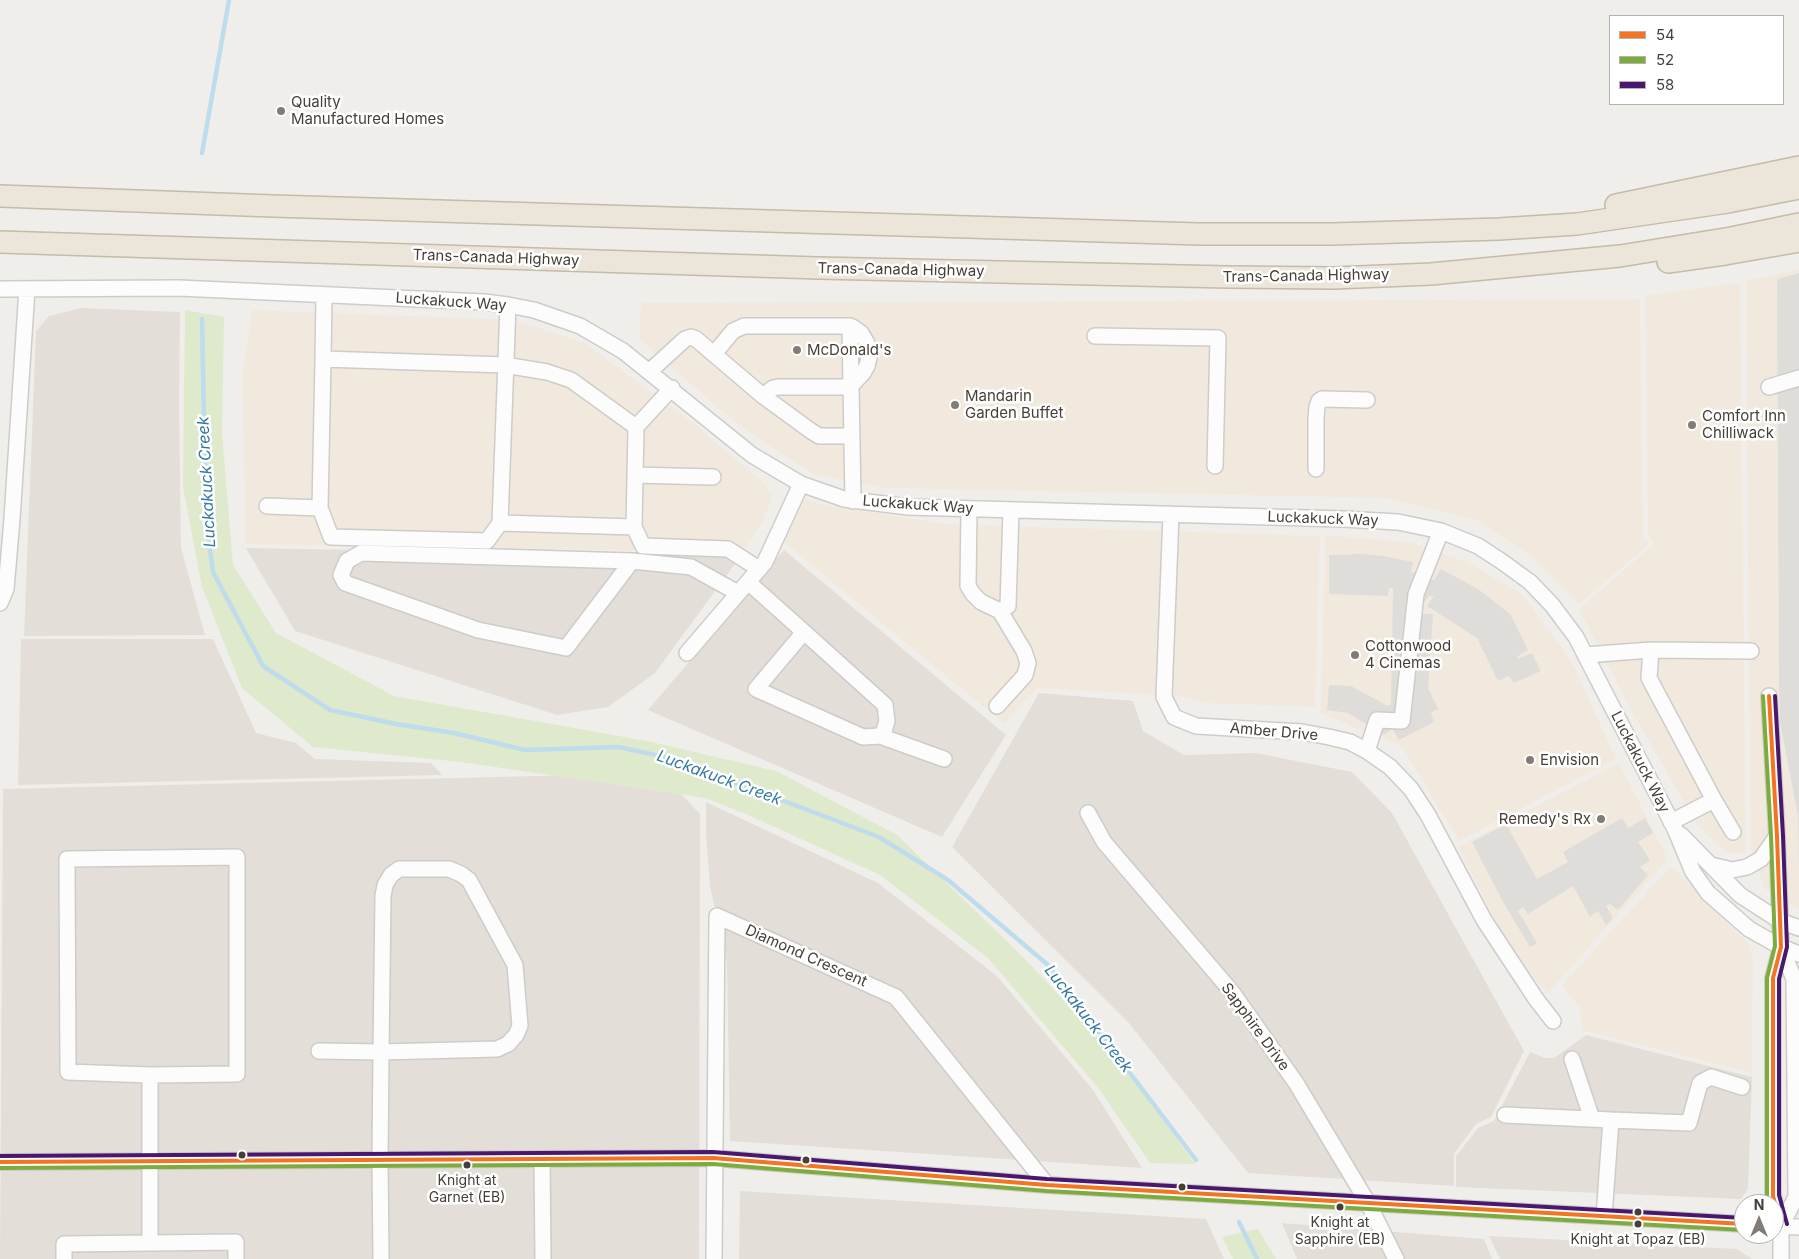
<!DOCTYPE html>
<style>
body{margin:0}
#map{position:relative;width:1799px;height:1259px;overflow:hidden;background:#f0eeeb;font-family:Inter,sans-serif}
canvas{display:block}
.legend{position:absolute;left:1609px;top:15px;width:175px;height:90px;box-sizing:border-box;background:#fff;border:1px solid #b5b2af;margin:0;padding:6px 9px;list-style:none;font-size:15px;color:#463f37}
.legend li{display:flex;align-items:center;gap:10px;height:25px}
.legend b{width:25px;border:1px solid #b5b2af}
.north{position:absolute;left:1734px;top:1194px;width:50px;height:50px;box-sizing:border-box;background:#fff;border:1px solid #b5b2af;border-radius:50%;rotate:0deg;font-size:14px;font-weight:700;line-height:20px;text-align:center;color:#463f37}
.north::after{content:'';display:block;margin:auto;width:18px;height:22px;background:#827c76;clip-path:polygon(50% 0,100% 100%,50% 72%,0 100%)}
</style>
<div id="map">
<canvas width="1799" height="1259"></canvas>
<ul class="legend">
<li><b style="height:6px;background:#f37421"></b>54</li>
<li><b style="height:6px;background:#7eab3d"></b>52</li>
<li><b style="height:6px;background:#49176d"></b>58</li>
</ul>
<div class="north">N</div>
</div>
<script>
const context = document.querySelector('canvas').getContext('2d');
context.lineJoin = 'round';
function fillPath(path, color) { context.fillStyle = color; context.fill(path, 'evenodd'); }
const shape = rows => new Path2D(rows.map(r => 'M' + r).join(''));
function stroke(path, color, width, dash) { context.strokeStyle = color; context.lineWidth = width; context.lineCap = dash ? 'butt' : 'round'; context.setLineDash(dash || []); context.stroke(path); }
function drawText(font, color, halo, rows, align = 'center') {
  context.font = font + ' Inter,sans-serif'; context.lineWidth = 5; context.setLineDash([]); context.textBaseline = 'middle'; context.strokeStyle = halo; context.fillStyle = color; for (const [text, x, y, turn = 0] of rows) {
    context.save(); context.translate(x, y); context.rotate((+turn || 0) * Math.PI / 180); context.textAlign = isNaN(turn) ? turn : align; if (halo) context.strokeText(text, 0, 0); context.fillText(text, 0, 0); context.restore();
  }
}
fillPath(shape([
 [81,308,180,312,179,403,181,548,205,635,24,636,36,331,49,316],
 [246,548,740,557,655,673,608,707,557,715,295,631],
 [784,550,1006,735,942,837,648,710],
 [21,639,213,639,256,733,296,743,315,759,431,763,442,775,18,785],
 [1039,693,1133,701,1143,731,1184,755,1256,753,1352,772,1392,813,1524,1051,1491,1117,1476,1124,1454,1154,1454,1186,1248,1173,1128,1022,952,847],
 [661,773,700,814,699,1259,0,1259,3,789],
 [706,802,878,883,997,976,1093,1090,1142,1168,730,1141,727,963,710,886,706,834],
 [1586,1035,1752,1077,1748,1189,1741,1199,1456,1187,1456,1156,1478,1128,1494,1121,1530,1052,1545,1058,1554,1058],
 [740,1191,1206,1219,1224,1259,739,1259],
 [1282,1223,1484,1239,1492,1259,1297,1259],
 [1489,1236,1737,1249,1752,1259,1500,1259]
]), '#e3dfd8');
fillPath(shape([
 [1799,269,1799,909,1765,889,1750,847,1746,281],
 [1740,282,1746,853,1726,853,1697,825,1631,710,1579,609,1654,544,1648,534,1645,296],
 [1640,299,1643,537,1649,544,1579,604,1530,555,1476,520,1384,498,884,488,813,474,737,424,639,339,641,303],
 [252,310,514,320,585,343,697,426,764,483,773,495,762,523,741,552,246,544,242,377],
 [805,499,819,504,947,524,1320,536,1315,707,1205,703,1184,697,1038,688,1004,724,784,542],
 [1326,535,1410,542,1467,562,1521,593,1571,660,1616,759,1459,841,1402,747,1320,713],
 [1619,763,1668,859,1547,994,1517,956,1492,914,1458,847],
 [1671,866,1749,944,1753,958,1752,1073,1582,1030,1580,1009,1562,985]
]), '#f2e9de');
fillPath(shape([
 [185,310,224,317,222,433,233,565,276,633,394,696,647,741,776,771,897,835,1022,956,1120,1060,1195,1164,1150,1163,1099,1089,988,958,880,875,746,814,705,798,461,762,313,747,242,688,202,587,183,487],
 [1258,1229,1276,1259,1233,1259,1222,1237]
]), '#dfe9cc');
fillPath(shape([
 [1799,273,1799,871,1798,816,1780,722,1779,684,1777,279],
 [1362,554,1383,556,1413,562,1411,572,1434,580,1441,569,1478,589,1510,614,1528,650,1518,656,1518,659,1532,653,1541,671,1514,683,1509,676,1498,681,1477,638,1427,606,1434,596,1429,596,1423,603,1422,614,1433,614,1428,688,1438,709,1431,713,1434,722,1399,740,1392,728,1384,735,1348,713,1327,710,1329,685,1351,686,1388,706,1391,704,1393,588,1389,588,1388,596,1329,594,1329,555],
 [1622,818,1628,828,1645,818,1653,833,1638,842,1650,860,1640,867,1648,875,1618,910,1610,904,1606,906,1613,918,1606,925,1598,911,1590,917,1573,886,1528,914,1523,907,1518,911,1537,943,1530,947,1502,900,1472,842,1506,824,1537,879,1568,862,1563,852]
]), '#dfddda');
stroke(shape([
 [202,153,229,0],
 [202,319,206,521,213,572,263,666,330,710,396,724,454,733,525,750,619,747,673,759,879,837,948,880,1048,965,1196,1160],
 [1239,1222,1257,1259]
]), '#bedcec', 4.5);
const minor = shape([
 [2,289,179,288,484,302,508,305,534,310,580,326,623,351,752,455,801,484,844,499,908,507,1343,519,1398,522,1441,531,1478,546,1501,561,1530,582,1552,605,1576,637,1675,829,1693,872,1708,893,1749,929,1781,947,1799,954],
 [508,305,500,523,634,527,636,427],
 [1095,336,1218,338,1215,466],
 [714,354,733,331,744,326,850,326,853,501],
 [323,359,324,295],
 [650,371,685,339,691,337,696,339,763,396,811,431,819,436,852,436],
 [1769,387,1799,378],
 [763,396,773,388,778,387,850,387,863,373,867,366,869,358,867,343,861,333,854,328,850,326],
 [1316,469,1316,418,1317,407,1319,401,1322,399,1367,400],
 [635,475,713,477],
 [267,506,320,508],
 [969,509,968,586,973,594,981,602,1000,611,1024,651,1028,663,1025,675,997,706],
 [1171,514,1164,697,1174,717,1196,726,1302,732,1329,737,1350,742,1367,751,1390,767,1411,789,1428,815,1484,920,1536,999,1553,1021],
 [500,523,487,541,331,537,320,508,323,359,505,365,547,372,571,380,636,427,672,388],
 [634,527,643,546,728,549,759,569],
 [632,561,361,553,347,561,341,575,345,583,478,630,566,648,632,561,691,567,738,593],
 [748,582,804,632,885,705,887,721,884,731,880,736,863,737,756,689,804,632],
 [0,603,6,589,12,519,27,289],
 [1000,611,1008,606,1011,510],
 [1651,650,1649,678,1714,800,1671,822],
 [687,653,765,562,801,484],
 [1585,655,1651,650,1751,651],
 [1769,696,1777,836,1781,947,1773,978,1773,1196,1781,1226,1781,1259],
 [880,736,944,759],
 [1367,751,1377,720,1402,721,1416,594,1441,531],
 [1714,800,1733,832],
 [1088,813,1104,842,1232,992,1296,1083,1368,1203,1396,1259],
 [1681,835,1740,895,1780,921,1799,928],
 [237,857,237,1074,150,1075,68,1072,67,859,237,857],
 [1711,865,1732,870,1747,867,1761,859,1777,836],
 [319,1051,381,1052,497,1049,508,1044,516,1035,520,1026,515,965,469,880,461,874,449,869,399,869,391,875,385,885,383,896,381,1052,380,1160,381,1259],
 [1572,1059,1592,1119],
 [1505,1115,1611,1120],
 [542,1159,543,1259],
 [0,1162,713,1158,1047,1185,1744,1224],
 [1604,1216,1611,1120,1689,1123,1700,1083,1711,1077,1742,1087],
 [1774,1226,1799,1227],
 [1781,1226,1796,1197,1794,979,1781,947],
 [150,1243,150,1075],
 [64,1259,64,1244,236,1242,236,1259],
 [714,1259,717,916,896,997,1047,1185]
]);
const highway = shape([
 [0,196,273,206,1199,234,1332,234,1499,229,1577,224,1728,202,1799,188],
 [1616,205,1799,167],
 [0,242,818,268,1228,277,1334,278,1431,274,1620,256,1731,238,1799,224],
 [1668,262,1725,254,1799,241]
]);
stroke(minor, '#ceccc8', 18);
stroke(highway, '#c6baa8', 24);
stroke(minor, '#fdfcfc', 15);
stroke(highway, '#ebe5da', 21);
stroke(shape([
 [1769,696,1777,836,1781,947,1773,978,1773,1196,1781,1226],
 [0,1162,713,1158,1047,1185,1744,1224]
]), '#f37421', 4);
stroke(shape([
 [1763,696,1771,836,1775,946,1767,978,1767,1196,1769,1204],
 [0,1168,713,1164,1047,1191,1744,1230]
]), '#7eab3d', 4);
stroke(shape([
 [1775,696,1783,836,1787,947,1779,979,1779,1195,1787,1224],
 [0,1156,713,1152,1047,1179,1744,1218]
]), '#49176d', 4);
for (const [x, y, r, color] of [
 [281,111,5,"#827c76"],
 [797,350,5,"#827c76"],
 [955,405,5,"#827c76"],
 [1692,425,5,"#827c76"],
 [1355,655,5,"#827c76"],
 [1530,760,5,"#827c76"],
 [1601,819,5,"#827c76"],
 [242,1155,4.5,"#463f37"],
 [806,1160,4.5,"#463f37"],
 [467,1165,4.5,"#463f37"],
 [1182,1187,4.5,"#463f37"],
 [1340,1207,4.5,"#463f37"],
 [1638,1212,4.5,"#463f37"],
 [1638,1224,4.5,"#463f37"]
]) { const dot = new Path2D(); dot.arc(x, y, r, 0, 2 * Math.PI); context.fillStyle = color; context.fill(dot); stroke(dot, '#fff', 2); }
drawText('14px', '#463f37', '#fff', [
 ["Knight at",467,1181],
 ["Garnet (EB)",467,1198],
 ["Knight at",1340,1223],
 ["Sapphire (EB)",1340,1240],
 ["Knight at Topaz (EB)",1638,1240]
]);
drawText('15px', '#463f37', '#fff', [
 ["Quality",291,102],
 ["Manufactured Homes",291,119],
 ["McDonald's",807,350],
 ["Mandarin",965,396],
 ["Garden Buffet",965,413],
 ["Comfort Inn",1702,416],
 ["Chilliwack",1702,433],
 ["Cottonwood",1365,646],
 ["4 Cinemas",1365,663],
 ["Envision",1540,760],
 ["Remedy's Rx",1591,819,"right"]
], 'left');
drawText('15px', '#463f37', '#fff', [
 ["Trans-Canada Highway",496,258,2],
 ["Trans-Canada Highway",901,270,1],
 ["Trans-Canada Highway",1306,276,-1],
 ["Luckakuck Way",451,302,4],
 ["Luckakuck Way",918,505,4],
 ["Luckakuck Way",1323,519,2],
 ["Amber Drive",1274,732,5],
 ["Luckakuck Way",1640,762,63],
 ["Diamond Crescent",806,956,24],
 ["Sapphire Drive",1255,1027,54]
]);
drawText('italic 16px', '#347aa3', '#fff', [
 ["Luckakuck Creek",207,482,-93],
 ["Luckakuck Creek",719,778,20],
 ["Luckakuck Creek",1088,1019,52]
]);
</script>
